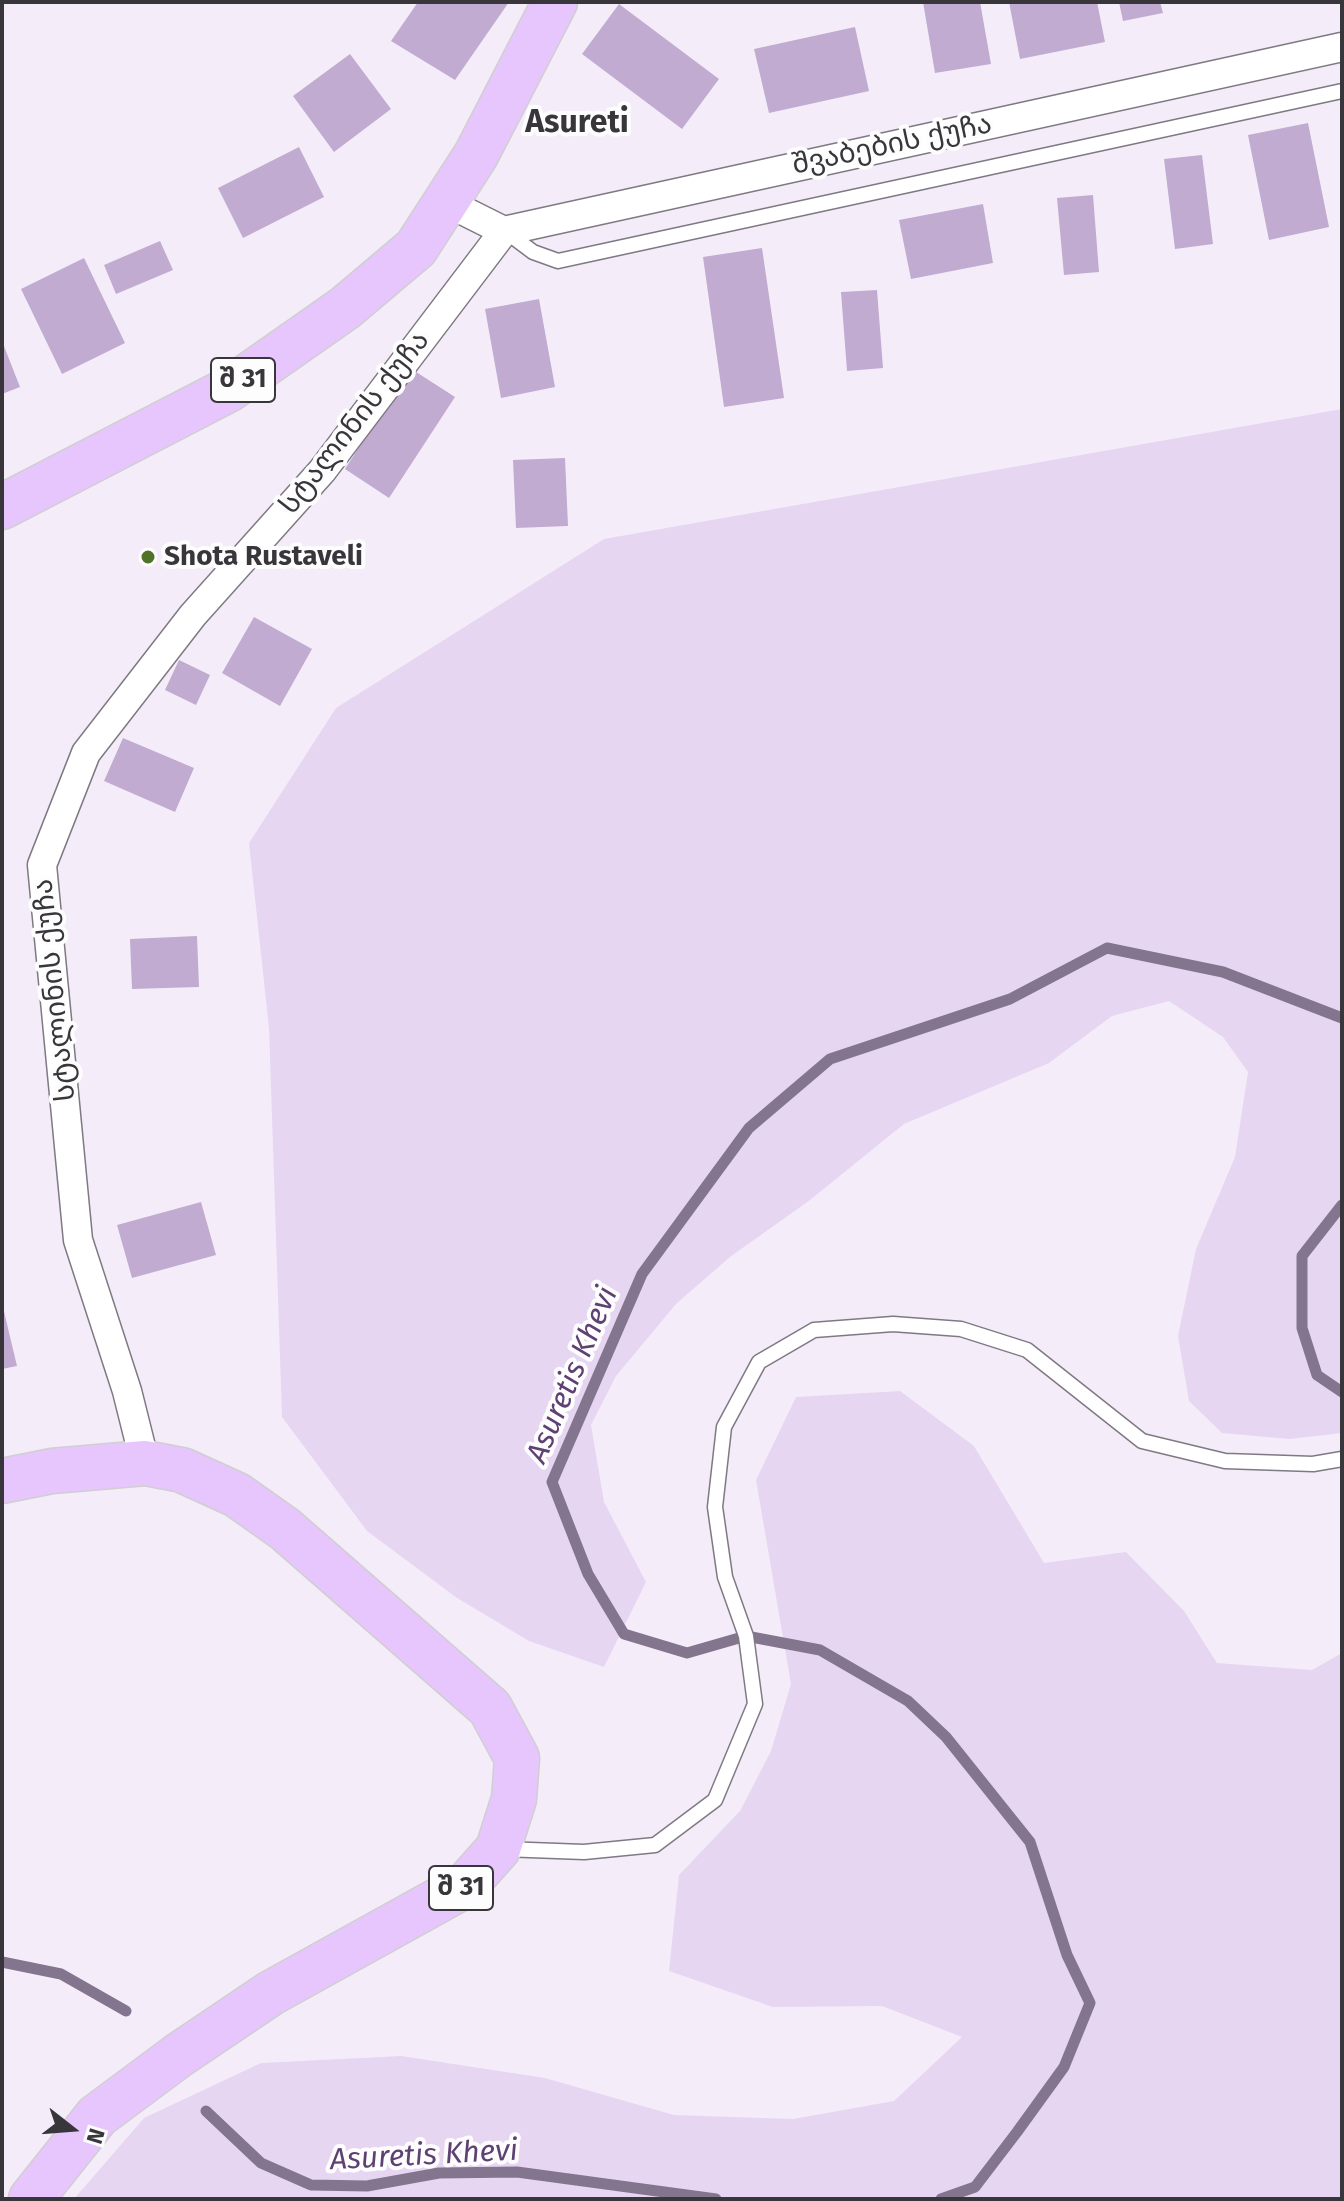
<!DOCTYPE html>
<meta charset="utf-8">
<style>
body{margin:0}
#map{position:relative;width:1344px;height:2201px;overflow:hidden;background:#f4edf9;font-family:"Fira Sans",sans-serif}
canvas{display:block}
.frame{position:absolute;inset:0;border:4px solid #38363a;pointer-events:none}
.north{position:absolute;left:32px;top:2089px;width:80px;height:80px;-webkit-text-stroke:6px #fdfdfd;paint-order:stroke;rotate:107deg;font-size:22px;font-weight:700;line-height:32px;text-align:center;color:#38363a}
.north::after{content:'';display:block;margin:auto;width:28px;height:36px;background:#38363a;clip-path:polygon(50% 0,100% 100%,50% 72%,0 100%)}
</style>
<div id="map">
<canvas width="1344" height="2201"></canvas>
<div class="frame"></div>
<div class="north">N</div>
</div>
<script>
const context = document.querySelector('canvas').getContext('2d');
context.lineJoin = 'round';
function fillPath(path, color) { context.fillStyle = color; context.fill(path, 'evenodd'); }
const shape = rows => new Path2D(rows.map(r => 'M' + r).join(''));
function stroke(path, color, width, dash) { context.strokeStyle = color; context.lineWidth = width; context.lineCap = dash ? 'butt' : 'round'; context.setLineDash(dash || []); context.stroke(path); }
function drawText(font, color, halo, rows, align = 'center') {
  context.font = font + ' "Fira Sans","Noto Sans Georgian",sans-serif'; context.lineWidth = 8; context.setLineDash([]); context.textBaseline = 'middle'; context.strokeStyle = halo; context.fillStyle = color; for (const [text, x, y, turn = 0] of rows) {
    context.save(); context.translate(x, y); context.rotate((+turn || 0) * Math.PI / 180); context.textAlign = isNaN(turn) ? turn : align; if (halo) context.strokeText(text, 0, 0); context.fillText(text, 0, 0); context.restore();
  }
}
fillPath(shape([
 [1342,409,1342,1433,1289,1439,1222,1433,1189,1401,1178,1336,1196,1249,1235,1157,1248,1072,1223,1037,1169,1001,1112,1016,1049,1063,904,1124,810,1200,730,1257,676,1304,616,1376,591,1425,604,1502,646,1582,604,1667,529,1641,457,1598,367,1531,282,1417,269,1028,249,843,336,708,604,539],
 [900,1391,974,1446,1044,1563,1126,1552,1184,1611,1217,1663,1312,1670,1342,1653,1342,2199,74,2199,144,2118,261,2063,401,2056,545,2078,674,2115,793,2119,894,2101,962,2037,882,2006,773,2007,669,1971,679,1875,740,1811,771,1751,791,1684,756,1480,796,1397]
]), '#e6d6f2');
stroke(shape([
 [1342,1205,1302,1256,1302,1328,1317,1375,1342,1392],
 [2,1962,61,1974,126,2011],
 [206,2111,261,2163,311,2185,367,2186,439,2173,517,2172,716,2199],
 [941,2199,975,2187,1017,2132,1064,2067,1090,2003,1067,1955,1030,1842,946,1737,908,1701,820,1650,746,1636,687,1653,624,1634,588,1574,552,1482,642,1274,749,1128,830,1059,1010,999,1107,948,1223,972,1342,1018]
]), '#84758f', 11);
fillPath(shape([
 [418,2,509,2,455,80,391,41],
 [923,2,980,2,991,64,935,73],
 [1009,2,1097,2,1105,42,1020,59],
 [1119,2,1160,2,1163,13,1123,21],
 [619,4,719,79,682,129,582,54],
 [855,27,869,91,769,113,754,49],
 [350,54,391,109,334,152,293,96],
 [1308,123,1329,227,1269,240,1248,135],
 [299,147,324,197,243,238,218,188],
 [1202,155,1213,244,1175,249,1164,159],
 [1093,195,1099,272,1064,275,1057,198],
 [983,204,993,263,911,279,899,220],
 [160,241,173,270,116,294,104,265],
 [762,248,784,398,724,407,703,257],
 [84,258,125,343,62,374,21,289],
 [877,290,883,368,847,371,841,292],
 [539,299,555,387,501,398,485,309],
 [2,341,20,387,2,394],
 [410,368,455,397,389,498,345,469],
 [565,458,568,526,516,528,513,460],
 [254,617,312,649,280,706,222,673],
 [179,660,210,675,196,705,165,690],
 [123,738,194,768,175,812,104,781],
 [197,936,199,987,132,989,130,939],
 [201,1202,216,1255,132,1278,117,1225],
 [2,1303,17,1366,2,1369]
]), '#c1abd1');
const lane = shape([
 [505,231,533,252,558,261,1342,91],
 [503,1849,584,1852,655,1845,715,1800,755,1704,746,1636,725,1577,715,1507,724,1427,759,1362,814,1330,893,1324,961,1329,1027,1350,1142,1441,1225,1461,1313,1464,1342,1459]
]);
const street = shape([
 [448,203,504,231,1342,47],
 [145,1463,127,1391,78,1240,42,865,86,753,193,615,322,471,504,231]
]);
const primary = shape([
 [2,507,228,390,345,308,416,248,476,155,555,2],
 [2,1481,52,1471,145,1463,182,1470,237,1495,285,1529,490,1708,517,1758,514,1799,498,1849,466,1885,271,1993,179,2055,97,2116,31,2199]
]);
stroke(lane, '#7f7983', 17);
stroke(street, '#7f7983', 31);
stroke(primary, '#cfcfd0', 47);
stroke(lane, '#fff', 14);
stroke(street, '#fff', 28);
stroke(primary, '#e7c6fe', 44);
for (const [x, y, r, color] of [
 [148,557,8,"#507229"]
]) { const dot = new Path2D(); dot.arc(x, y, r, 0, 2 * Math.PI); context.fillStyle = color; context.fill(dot); stroke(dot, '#fdfdfd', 3); }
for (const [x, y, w] of [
 [243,380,64],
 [461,1888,64]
]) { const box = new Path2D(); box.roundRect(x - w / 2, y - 22, w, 44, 6); context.fillStyle = '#fdfdfd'; context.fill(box); stroke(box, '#38363a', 2); }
drawText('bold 26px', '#38363a', null, [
 ["შ 31",243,380],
 ["შ 31",461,1888]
]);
drawText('28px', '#38363a', '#fdfdfd', [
 ["შვაბების ქუჩა",892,145,-12],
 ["სტალინის ქუჩა",355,423,-52],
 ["სტალინის ქუჩა",55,990,-96]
]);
drawText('bold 28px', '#38363a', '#fdfdfd', [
 ["Shota Rustaveli",164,557]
], 'left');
drawText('italic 30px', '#5e4072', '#fdfdfd', [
 ["Asuretis Khevi",573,1375,-67],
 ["Asuretis Khevi",424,2156,-3]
]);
drawText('bold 32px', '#38363a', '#fdfdfd', [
 ["Asureti",577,123]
]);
</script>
